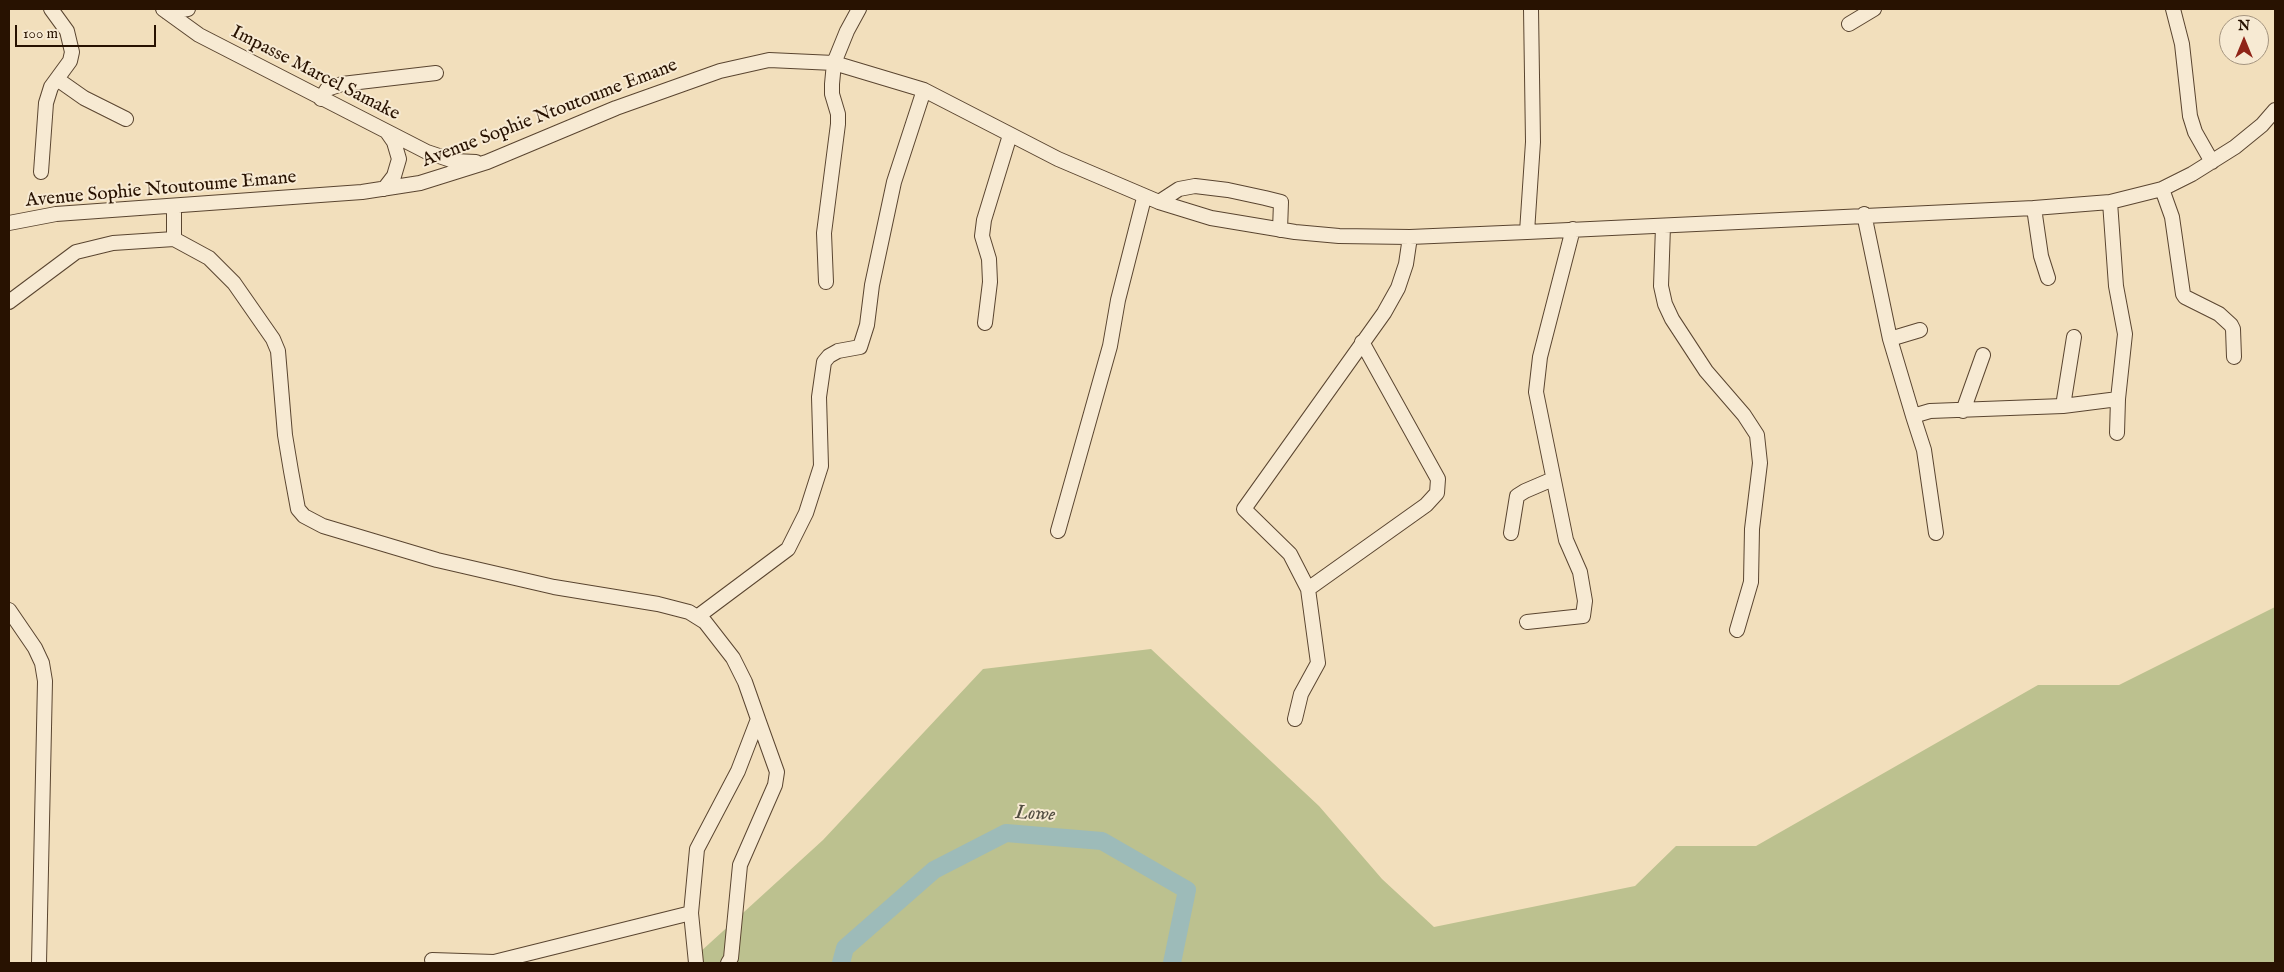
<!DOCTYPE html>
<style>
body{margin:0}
#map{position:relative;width:2284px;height:972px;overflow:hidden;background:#f2dfbc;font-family:"IM FELL English",serif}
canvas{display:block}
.frame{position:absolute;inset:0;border:10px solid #281201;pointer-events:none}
.north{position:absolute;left:2219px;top:15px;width:50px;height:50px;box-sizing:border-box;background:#f7ead3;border:1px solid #a4947f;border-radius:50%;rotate:0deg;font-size:14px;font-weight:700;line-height:20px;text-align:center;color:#281201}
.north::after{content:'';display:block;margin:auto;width:18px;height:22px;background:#8f2418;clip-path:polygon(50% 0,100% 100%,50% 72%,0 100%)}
.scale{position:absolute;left:15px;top:25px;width:141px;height:22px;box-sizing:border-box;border:2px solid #281201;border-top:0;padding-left:6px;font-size:15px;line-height:18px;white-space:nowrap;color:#281201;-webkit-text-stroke:4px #f7ead3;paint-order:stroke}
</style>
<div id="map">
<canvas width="2284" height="972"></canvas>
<div class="frame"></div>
<div class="north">N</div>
<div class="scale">100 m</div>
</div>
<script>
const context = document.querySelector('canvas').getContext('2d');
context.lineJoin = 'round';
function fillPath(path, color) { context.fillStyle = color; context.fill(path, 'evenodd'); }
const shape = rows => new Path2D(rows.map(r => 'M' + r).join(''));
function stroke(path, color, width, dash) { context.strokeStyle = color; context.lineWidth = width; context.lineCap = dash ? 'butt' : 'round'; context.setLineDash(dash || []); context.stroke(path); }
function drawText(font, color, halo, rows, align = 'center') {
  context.font = font + ' "IM FELL English",serif'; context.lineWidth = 4; context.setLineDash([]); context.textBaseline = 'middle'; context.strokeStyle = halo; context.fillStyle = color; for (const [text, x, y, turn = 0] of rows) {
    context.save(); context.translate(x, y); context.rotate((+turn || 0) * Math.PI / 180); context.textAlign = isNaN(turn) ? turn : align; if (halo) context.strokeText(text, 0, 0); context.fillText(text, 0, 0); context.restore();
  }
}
fillPath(shape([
 [2275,607,2275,963,688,963,823,840,983,669,1151,649,1319,806,1382,879,1434,927,1635,886,1676,846,1756,846,2038,685,2119,685]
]), '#bcc18f');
stroke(shape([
 [841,963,845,948,934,870,1006,833,1102,841,1187,890,1172,963]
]), '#9dbbb9', 18);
const minor = shape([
 [163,9,199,35,427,152,454,161,476,162],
 [2173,9,2182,44,2190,116,2195,132,2212,162],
 [167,12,188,9],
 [1849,24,1874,9],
 [57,79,84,98,126,119],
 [321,99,327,89,342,84,436,73],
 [41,172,46,103,51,87,70,61,72,52,67,31,51,9],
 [384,189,394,176,399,159,394,142,387,132],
 [2162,189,2172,217,2183,294,2185,297,2219,314,2231,325,2233,329,2234,357],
 [1159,202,1179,189,1195,186,1228,190,1265,198,1281,202,1280,230],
 [2110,202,2116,286,2125,334,2118,399,2117,433],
 [174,207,174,239,209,258,234,283,273,339,278,351,285,435,291,471,298,509,304,516,323,526,437,560,554,587,658,604,689,612,705,622,733,658,745,682,758,719,738,771,697,849,691,913,696,963],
 [2034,208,2041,256,2048,278],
 [1864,214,1890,339,1913,416,1930,411,2063,406,2118,399],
 [9,223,56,214,362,192,420,183,487,162,616,108,720,71,769,60,834,63,924,90,1058,159,1159,202,1211,218,1295,232,1339,236,1410,237,1527,232,2034,208,2110,202,2162,189,2192,174,2235,147,2262,125,2275,110],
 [1663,226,1661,286,1665,304,1672,319,1706,371,1744,415,1757,435,1760,463,1752,529,1751,582,1737,630],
 [1527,232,1533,142,1531,9],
 [826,282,824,233,838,124,838,114,832,94,832,84,834,63,847,31,859,9],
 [9,302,76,252,113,243,174,239],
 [985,323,990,282,989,259,982,236,984,220,1010,135],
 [1890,339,1920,330],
 [2063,406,2074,337],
 [1963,411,1983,355],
 [1913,416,1924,450,1936,533],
 [1058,531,1110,346,1118,300,1144,198],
 [1511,533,1517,496,1525,491,1553,479],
 [1308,589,1426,505,1437,493,1438,479,1362,342],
 [9,610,35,648,42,663,45,681,39,963],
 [697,617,788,549,806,513,821,466,819,397,824,362,829,356,838,351,860,347,867,325,872,285,894,182,924,90],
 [1527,622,1583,616,1585,601,1580,572,1566,540,1536,392,1540,357,1573,229],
 [1295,719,1301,694,1318,663,1308,589,1290,554,1244,509,1384,313,1398,288,1406,264,1410,237],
 [432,960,494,962,691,913],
 [728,963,731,958,740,865,775,785,777,772,758,719]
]);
stroke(minor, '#5a4530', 16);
stroke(minor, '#f7ead3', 14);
drawText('19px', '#281201', '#f7ead3', [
 ["Impasse Marcel Samake",315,74,27],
 ["Avenue Sophie Ntoutoume Emane",550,114,-21],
 ["Avenue Sophie Ntoutoume Emane",161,190,-5]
]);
drawText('italic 20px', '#514d41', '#f7ead3', [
 ["Lowe",1035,815,3]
]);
</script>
